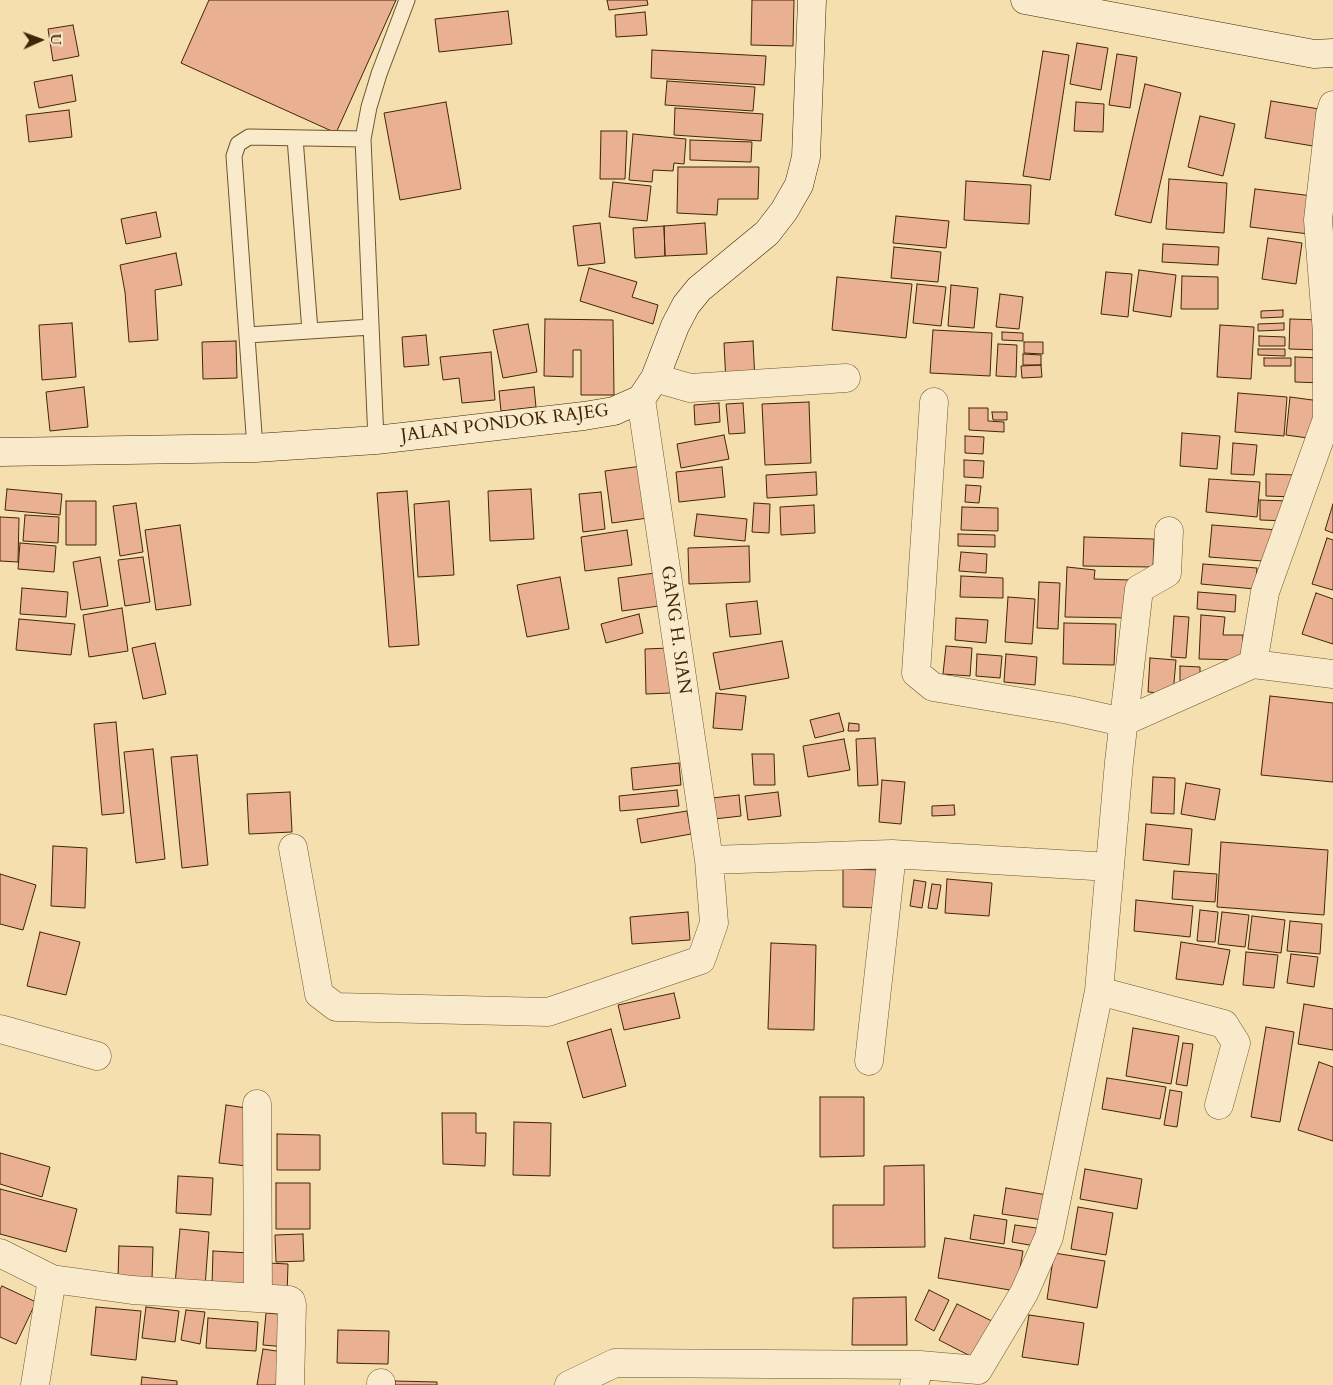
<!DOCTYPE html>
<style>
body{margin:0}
#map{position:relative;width:1333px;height:1385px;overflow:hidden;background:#f5dfae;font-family:Cardo,serif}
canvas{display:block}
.north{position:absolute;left:15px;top:15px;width:50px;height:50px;-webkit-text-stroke:4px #f8eaca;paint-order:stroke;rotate:88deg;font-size:14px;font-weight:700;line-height:20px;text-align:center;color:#412606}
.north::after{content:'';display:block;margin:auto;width:18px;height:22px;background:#412606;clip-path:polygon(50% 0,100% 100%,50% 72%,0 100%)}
</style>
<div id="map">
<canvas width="1333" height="1385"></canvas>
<div class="north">U</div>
</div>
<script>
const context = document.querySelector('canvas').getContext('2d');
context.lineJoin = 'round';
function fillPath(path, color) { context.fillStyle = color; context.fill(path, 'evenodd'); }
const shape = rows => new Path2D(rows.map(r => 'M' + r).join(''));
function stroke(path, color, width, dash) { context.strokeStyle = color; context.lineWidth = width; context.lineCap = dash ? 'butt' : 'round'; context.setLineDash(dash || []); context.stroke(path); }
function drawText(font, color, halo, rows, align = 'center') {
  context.font = font + ' Cardo,serif'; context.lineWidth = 4; context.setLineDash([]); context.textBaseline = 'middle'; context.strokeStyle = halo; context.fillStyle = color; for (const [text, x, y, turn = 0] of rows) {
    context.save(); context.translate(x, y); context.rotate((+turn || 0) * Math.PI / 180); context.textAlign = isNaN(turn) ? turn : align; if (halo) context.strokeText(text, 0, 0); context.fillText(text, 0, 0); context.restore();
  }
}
const building = shape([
 [209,0,396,0,336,133,181,63,209,0],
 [607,0,647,0,648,5,609,10,607,0],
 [752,0,794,0,793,46,751,45,752,0],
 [508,11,512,44,439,52,435,19,508,11],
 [645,12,647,35,616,37,615,15,645,12],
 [73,25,79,56,53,61,48,29,73,25],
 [1077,43,1108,48,1101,90,1070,84,1077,43],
 [652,50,766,56,764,85,651,78,652,50],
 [1043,51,1069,55,1050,180,1023,176,1043,51],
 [1117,54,1137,57,1130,108,1109,105,1117,54],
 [72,75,76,101,39,108,34,82,72,75],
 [667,81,755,87,753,111,665,105,667,81],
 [1145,84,1181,93,1151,223,1115,215,1145,84],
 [1271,101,1319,109,1313,146,1265,138,1271,101],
 [446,102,461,189,400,200,384,113,446,102],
 [1076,102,1104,104,1103,132,1074,131,1076,102],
 [675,108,763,114,761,141,674,135,675,108],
 [69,110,72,137,29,142,26,115,69,110],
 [1200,116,1235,124,1223,176,1188,167,1200,116],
 [601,131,627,131,625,179,600,179,601,131],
 [633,134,686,139,684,164,674,163,673,171,653,170,652,182,629,180,633,134],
 [690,140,752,142,751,162,690,160,690,140],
 [678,167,759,167,758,199,718,199,717,215,677,213,678,167],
 [1169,179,1227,183,1224,233,1166,229,1169,179],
 [966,181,1031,185,1029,224,964,220,966,181],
 [613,182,651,186,647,221,609,217,613,182],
 [1255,189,1313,196,1309,234,1250,227,1255,189],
 [156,212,161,237,126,244,121,219,156,212],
 [896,216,949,221,946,248,893,243,896,216],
 [600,223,605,263,578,266,573,226,600,223],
 [705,223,707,254,665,256,664,226,705,223],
 [664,226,665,256,635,258,633,228,664,226],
 [1268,238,1302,243,1296,284,1262,279,1268,238],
 [1163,244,1219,247,1218,265,1162,262,1163,244],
 [894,247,941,252,938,282,891,278,894,247],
 [176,253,182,285,155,290,158,340,129,342,125,292,120,265,176,253],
 [589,268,637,282,632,297,658,305,653,324,580,301,589,268],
 [1139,270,1176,275,1171,317,1133,311,1139,270],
 [1106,272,1132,274,1128,317,1101,314,1106,272],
 [1182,276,1218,277,1218,309,1181,309,1182,276],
 [837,277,912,284,906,338,832,330,837,277],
 [917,284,946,287,941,326,913,323,917,284],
 [951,285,978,288,974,328,948,326,951,285],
 [1000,294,1023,297,1019,329,996,327,1000,294],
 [1283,310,1283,317,1261,318,1261,311,1283,310],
 [545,319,613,320,614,395,581,395,581,350,573,350,573,377,544,376,545,319],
 [1290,319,1324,320,1323,350,1289,349,1290,319],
 [72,323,76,377,42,380,39,325,72,323],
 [1284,323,1284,330,1258,331,1258,324,1284,323],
 [528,324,537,372,503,378,493,330,528,324],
 [1220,325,1254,327,1251,379,1217,377,1220,325],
 [933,330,992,333,990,376,930,373,933,330],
 [1002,332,1023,333,1023,341,1002,340,1002,332],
 [426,335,429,365,404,367,402,337,426,335],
 [1259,336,1285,337,1285,346,1259,346,1259,336],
 [236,341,237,378,203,379,202,342,236,341],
 [753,341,755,381,726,383,724,343,753,341],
 [1024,342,1043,342,1043,354,1024,353,1024,342],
 [998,344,1017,345,1016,377,996,376,998,344],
 [1258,349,1285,349,1285,356,1258,355,1258,349],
 [491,352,495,400,462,403,459,378,443,380,440,357,491,352],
 [1023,354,1041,355,1041,365,1023,365,1023,354],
 [1295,357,1325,358,1324,383,1295,382,1295,357],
 [1264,358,1291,358,1291,366,1264,366,1264,358],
 [1041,365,1042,377,1022,378,1021,366,1041,365],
 [84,387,88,427,50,431,46,392,84,387],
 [534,387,536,407,501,411,499,391,534,387],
 [1238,393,1287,397,1284,436,1235,432,1238,393],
 [1290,397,1320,401,1315,439,1286,435,1290,397],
 [809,402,811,463,765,465,762,404,809,402],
 [719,403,720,422,695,425,694,405,719,403],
 [743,403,745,433,729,434,726,404,743,403],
 [969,408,988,408,988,421,1004,422,1004,432,969,430,969,408],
 [992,412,1007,412,1007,420,993,420,992,412],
 [1182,433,1220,436,1217,469,1180,466,1182,433],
 [724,435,729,459,681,468,677,444,724,435],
 [965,436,984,437,983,454,965,453,965,436],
 [1233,443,1257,445,1254,475,1231,474,1233,443],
 [964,460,984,461,983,478,964,477,964,460],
 [642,466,648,518,612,523,605,471,642,466],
 [722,467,725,497,679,502,676,472,722,467],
 [816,472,817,495,767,498,766,475,816,472],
 [1266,474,1296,475,1295,497,1266,496,1266,474],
 [1209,479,1260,482,1257,517,1206,512,1209,479],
 [966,485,981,486,979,503,965,502,966,485],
 [7,489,62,494,60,515,5,510,7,489],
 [531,489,534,539,490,541,488,491,531,489],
 [407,491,419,645,389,647,377,493,407,491],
 [601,492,605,529,583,532,579,494,601,492],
 [1260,500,1289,501,1289,521,1260,520,1260,500],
 [66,501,96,501,96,545,66,545,66,501],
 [449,501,454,575,418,577,414,504,449,501],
 [136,503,143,552,120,556,113,506,136,503],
 [754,503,770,504,769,533,752,532,754,503],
 [1333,504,1333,533,1325,530,1333,504],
 [814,505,815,533,781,535,780,507,814,505],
 [962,507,998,508,998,531,961,530,962,507],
 [697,514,747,519,745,541,694,536,697,514],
 [25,515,59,517,58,543,23,541,25,515],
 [0,517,19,518,18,562,0,561,0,517],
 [180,525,191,605,156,610,145,530,180,525],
 [1212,525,1278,530,1276,562,1209,557,1212,525],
 [627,530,632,565,585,571,581,537,627,530],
 [958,534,995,535,995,547,958,546,958,534],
 [1084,537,1154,539,1153,567,1083,566,1084,537],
 [1327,538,1333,540,1333,590,1312,584,1327,538],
 [20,543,56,546,54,572,18,569,20,543],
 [749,546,750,582,689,584,688,548,749,546],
 [961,552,987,554,986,573,959,571,961,552],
 [100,557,108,606,81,610,73,562,100,557],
 [143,557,150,602,125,606,118,560,143,557],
 [1203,564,1257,568,1255,589,1201,584,1203,564],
 [1067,567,1095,570,1094,579,1132,580,1131,618,1065,617,1067,567],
 [655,573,659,606,622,611,618,578,655,573],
 [961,576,1003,578,1003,598,960,597,961,576],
 [560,577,569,629,527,637,517,585,560,577],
 [1039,582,1060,583,1058,629,1037,628,1039,582],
 [22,588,68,592,66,617,20,614,22,588],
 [1198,592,1236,595,1235,612,1197,609,1198,592],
 [1316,593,1333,599,1333,644,1302,634,1316,593],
 [1008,597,1035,599,1032,644,1005,642,1008,597],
 [757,601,761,634,730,637,726,604,757,601],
 [122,608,128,651,89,657,83,615,122,608],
 [639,614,643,633,606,643,601,624,639,614],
 [1201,615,1225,617,1223,635,1243,635,1242,660,1199,659,1201,615],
 [1174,616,1189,617,1186,658,1171,657,1174,616],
 [956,618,988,620,986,643,955,640,956,618],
 [19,619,75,624,71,655,16,650,19,619],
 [1064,623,1116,624,1114,665,1063,664,1064,623],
 [782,641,789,678,720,690,713,653,782,641],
 [155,643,166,694,143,699,132,648,155,643],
 [946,646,972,648,970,676,943,674,946,646],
 [669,648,671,693,646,694,645,649,669,648],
 [977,654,1002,656,1000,678,976,676,977,654],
 [1006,654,1037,657,1035,685,1004,682,1006,654],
 [1150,658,1176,660,1173,694,1148,692,1150,658],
 [1180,666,1200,667,1200,683,1180,682,1180,666],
 [716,693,746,696,742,730,713,728,716,693],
 [1270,696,1333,703,1333,782,1261,775,1270,696],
 [839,713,844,731,815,738,810,720,839,713],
 [116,722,124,813,102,815,94,724,116,722],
 [849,723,859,724,859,731,848,731,849,723],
 [875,738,878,785,858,786,856,739,875,738],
 [844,739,850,770,808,777,803,746,844,739],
 [153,749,165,859,136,863,124,752,153,749],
 [752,754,774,754,775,785,754,785,752,754],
 [197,755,208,865,182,868,171,757,197,755],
 [679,763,681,785,633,790,631,768,679,763],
 [1153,777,1175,778,1174,814,1151,813,1153,777],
 [882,780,905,782,901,824,879,822,882,780],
 [1186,783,1220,789,1215,820,1181,814,1186,783],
 [677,790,679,806,620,811,619,796,677,790],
 [290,792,292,832,249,834,247,794,290,792],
 [778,792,781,816,748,820,745,796,778,792],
 [739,795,741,816,714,819,712,798,739,795],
 [954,805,955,815,932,816,932,806,954,805],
 [687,811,691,834,641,843,637,819,687,811],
 [1146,824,1192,829,1189,865,1143,860,1146,824],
 [1221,842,1328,850,1324,915,1217,907,1221,842],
 [53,846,87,848,85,908,51,906,53,846],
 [843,869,884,870,883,908,843,907,843,869],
 [1174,871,1217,874,1215,902,1172,899,1174,871],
 [0,874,36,885,23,930,0,924,0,874],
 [947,879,992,883,989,916,945,913,947,879],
 [914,880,926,882,922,908,910,906,914,880],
 [932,884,941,885,937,909,928,908,932,884],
 [1136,900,1193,906,1190,937,1134,931,1136,900],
 [1200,910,1218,912,1215,942,1197,941,1200,910],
 [688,912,690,940,632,944,630,917,688,912],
 [1222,912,1249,915,1245,947,1218,944,1222,912],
 [1252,916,1285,920,1281,953,1248,949,1252,916],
 [1290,921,1322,924,1320,954,1287,951,1290,921],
 [40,932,80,942,66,995,27,986,40,932],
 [1181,942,1230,950,1223,985,1176,979,1181,942],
 [771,943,816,945,814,1030,768,1029,771,943],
 [1246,952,1278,955,1274,988,1243,985,1246,952],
 [1291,954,1318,957,1314,987,1287,983,1291,954],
 [674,993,680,1018,624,1030,618,1005,674,993],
 [1304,1004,1333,1009,1333,1050,1298,1044,1304,1004],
 [1266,1027,1294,1032,1280,1122,1251,1117,1266,1027],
 [1133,1028,1179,1036,1171,1084,1126,1076,1133,1028],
 [611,1029,626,1086,583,1098,567,1042,611,1029],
 [1183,1043,1193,1044,1187,1086,1176,1084,1183,1043],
 [1319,1062,1333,1067,1333,1141,1298,1130,1319,1062],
 [1107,1078,1166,1087,1160,1119,1102,1109,1107,1078],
 [1170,1090,1182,1092,1177,1127,1164,1125,1170,1090],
 [820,1097,864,1097,864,1156,820,1157,820,1097],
 [226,1105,253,1109,247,1166,219,1163,226,1105],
 [442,1113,476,1113,476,1133,486,1133,485,1166,443,1164,442,1113],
 [514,1122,551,1123,550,1176,513,1175,514,1122],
 [277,1134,320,1135,320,1170,277,1170,277,1134],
 [0,1153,50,1167,42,1197,0,1184,0,1153],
 [924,1165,925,1247,833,1248,833,1205,884,1205,884,1166,924,1165],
 [1085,1169,1142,1179,1137,1209,1080,1199,1085,1169],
 [178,1176,213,1178,211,1215,176,1213,178,1176],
 [276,1183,310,1183,310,1229,276,1229,276,1183],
 [1006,1188,1053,1196,1049,1221,1002,1214,1006,1188],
 [0,1189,77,1209,66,1252,0,1234,0,1189],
 [1078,1207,1113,1213,1106,1255,1071,1249,1078,1207],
 [974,1215,1007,1220,1004,1244,970,1239,974,1215],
 [1015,1225,1044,1229,1041,1247,1012,1242,1015,1225],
 [180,1229,209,1232,205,1287,175,1284,180,1229],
 [303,1234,304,1261,276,1262,275,1235,303,1234],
 [945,1238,1023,1251,1016,1291,938,1278,945,1238],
 [119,1246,153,1247,152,1279,118,1278,119,1246],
 [213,1251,250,1253,249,1287,212,1285,213,1251],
 [1054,1253,1105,1261,1097,1308,1047,1299,1054,1253],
 [268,1263,288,1264,287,1296,267,1295,268,1263],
 [2,1286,36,1302,16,1344,0,1337,0,1289,2,1286],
 [929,1290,949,1300,934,1331,915,1320,929,1290],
 [906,1297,907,1345,852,1345,853,1298,906,1297],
 [957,1304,998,1324,980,1361,939,1340,957,1304],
 [96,1307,141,1311,136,1360,91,1355,96,1307],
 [146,1307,179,1311,175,1342,142,1338,146,1307],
 [186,1310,205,1312,200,1344,181,1340,186,1310],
 [266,1313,290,1315,287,1347,263,1345,266,1313],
 [1029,1315,1084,1323,1078,1365,1022,1357,1029,1315],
 [208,1318,258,1322,256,1351,206,1348,208,1318],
 [338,1330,389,1331,388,1364,337,1363,338,1330],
 [263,1349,290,1353,285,1385,257,1385,263,1349],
 [142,1377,177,1381,177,1385,141,1385,142,1377],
 [395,1381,437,1382,437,1385,395,1385,395,1381]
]);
fillPath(building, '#e9b092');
stroke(building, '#412606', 1);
const service = shape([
 [295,138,310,331],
 [248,335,371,327],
 [376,440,363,139,369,107,379,74,407,0],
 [255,448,234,156,238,144,249,137,363,139]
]);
const minor = shape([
 [655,378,690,388,846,378],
 [934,402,916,673,933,687,1069,710,1123,722],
 [1253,664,1333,674],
 [1123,722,1253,664,1265,592,1327,419,1327,333,1318,220,1330,115,1333,105],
 [293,848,319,994,336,1007,548,1012,701,960,714,923,709,860,641,399],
 [709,860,892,854],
 [1099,991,1224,1024,1236,1043,1219,1105],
 [0,1029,97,1056],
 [869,1061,892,854,1110,867],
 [257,1104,258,1298],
 [0,1253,52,1279,132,1290,289,1300,291,1301,292,1305,290,1385],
 [381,1383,381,1385],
 [35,1385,52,1279],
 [569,1385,615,1363,920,1365],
 [914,1385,920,1365,978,1370,1024,1293,1049,1237,1099,991,1119,762,1139,589,1167,573,1169,531]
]);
const secondary = shape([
 [1025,0,1314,54,1333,53],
 [0,452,255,448,376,440,584,416,614,411,641,399,655,378,675,326,686,305,699,289,767,233,784,211,799,185,806,157,812,0]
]);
stroke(service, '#6e5430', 17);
stroke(minor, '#6e5430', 29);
stroke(secondary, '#412606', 29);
stroke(service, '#f8eaca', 15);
stroke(minor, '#f8eaca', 28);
stroke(secondary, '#f8eaca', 28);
drawText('18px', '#412606', '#f8eaca', [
 ["JALAN PONDOK RAJEG",505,424,-7],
 ["GANG H. SIAN",675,630,82]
]);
</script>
